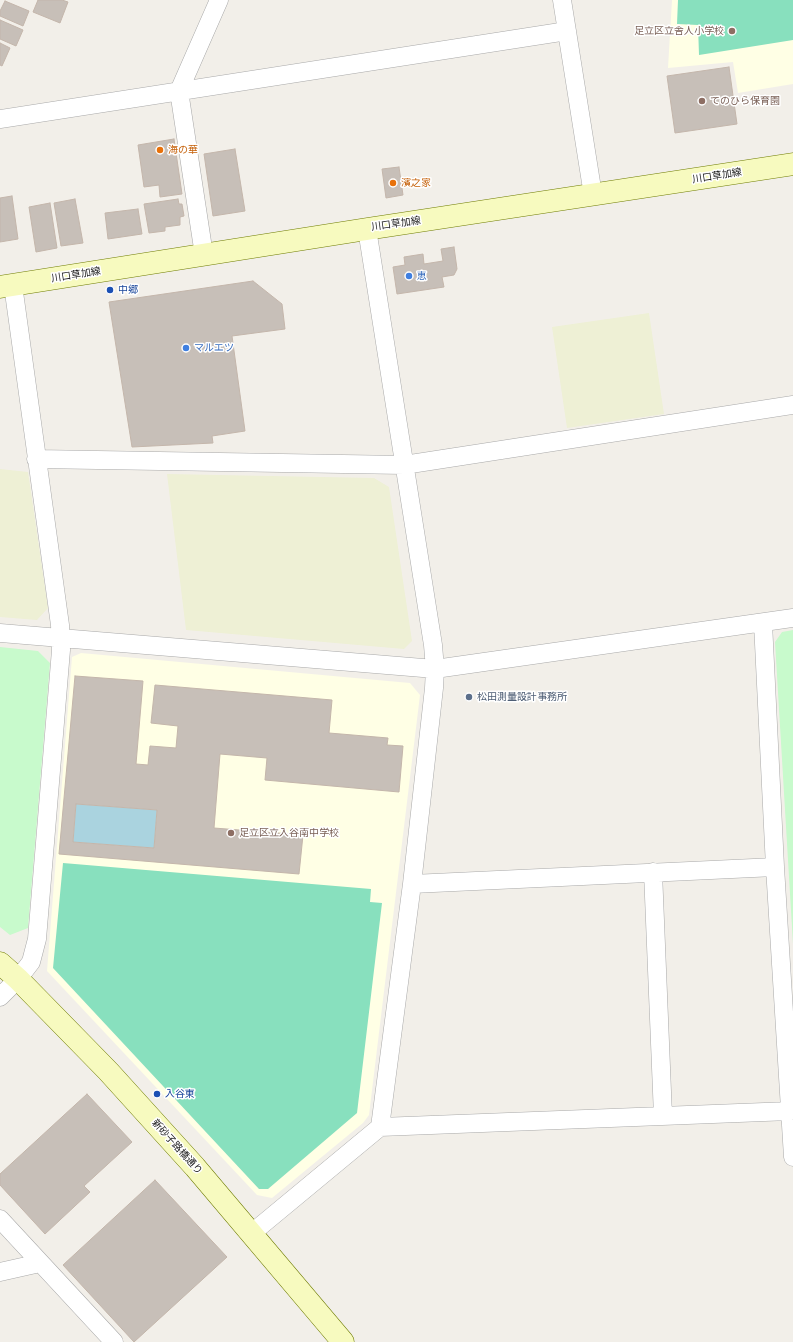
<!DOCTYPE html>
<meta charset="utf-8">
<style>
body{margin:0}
canvas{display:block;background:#f2efe9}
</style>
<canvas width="793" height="1342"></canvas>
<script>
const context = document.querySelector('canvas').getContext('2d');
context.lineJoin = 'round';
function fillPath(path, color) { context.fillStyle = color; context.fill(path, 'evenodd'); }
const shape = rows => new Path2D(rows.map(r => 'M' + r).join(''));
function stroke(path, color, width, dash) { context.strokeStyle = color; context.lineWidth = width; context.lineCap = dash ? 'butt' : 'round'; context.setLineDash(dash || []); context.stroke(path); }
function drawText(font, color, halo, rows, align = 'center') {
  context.font = font + ' "IBM Plex Sans","Noto Sans JP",sans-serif'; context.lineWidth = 3; context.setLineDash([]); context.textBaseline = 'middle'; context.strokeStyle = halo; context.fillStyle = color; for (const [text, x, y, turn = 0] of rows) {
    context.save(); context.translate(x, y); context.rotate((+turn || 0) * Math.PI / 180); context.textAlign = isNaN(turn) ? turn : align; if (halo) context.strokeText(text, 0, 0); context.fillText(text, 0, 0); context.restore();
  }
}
fillPath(shape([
 [672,0,793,0,793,84,738,93,733,62,668,68],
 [81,653,410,683,420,695,369,1115,363,1123,272,1198,257,1195,47,971,72,657]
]), '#ffffe5');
fillPath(shape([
 [649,313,664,414,567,428,552,327],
 [0,469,28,472,48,608,37,620,0,617],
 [167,474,374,478,389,487,412,641,404,649,186,630]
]), '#eef0d5');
fillPath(shape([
 [793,630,793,944,775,642,782,632],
 [0,647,38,651,50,663,28,928,10,935,0,927]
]), '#c8facc');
fillPath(shape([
 [678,0,793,0,793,40,699,55,698,25,677,24],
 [63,863,371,889,370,902,382,903,357,1113,268,1189,259,1189,53,968]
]), '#88e0be');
fillPath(shape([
 [76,804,157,810,154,848,73,842]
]), '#aad3df');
const building = shape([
 [38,0,62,0,68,2,60,23,33,12,38,0],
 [5,1,29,11,23,26,0,16,0,11,5,1],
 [0,20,23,30,16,46,0,39,0,20],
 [0,43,10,48,2,66,0,65,0,43],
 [729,67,737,124,675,133,667,76,729,67],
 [174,139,182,194,160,197,159,185,144,187,138,145,174,139],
 [235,149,245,211,213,216,204,154,235,149],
 [399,167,403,195,386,198,382,169,399,167],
 [12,196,18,239,0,242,0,198,12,196],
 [75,199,83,243,61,246,54,203,75,199],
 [178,199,179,204,182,204,184,216,180,217,180,225,165,227,165,231,149,233,144,204,178,199],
 [50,203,57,248,36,252,29,207,50,203],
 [138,209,142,234,108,239,105,213,138,209],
 [454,247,457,269,454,275,442,277,444,287,397,294,393,267,405,265,404,257,423,254,424,264,443,261,441,249,454,247],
 [253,281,282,304,285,329,232,336,245,431,212,436,213,443,132,447,109,302,253,281],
 [75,676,143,681,136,764,148,765,150,746,176,748,178,726,151,723,155,685,332,700,329,733,388,738,387,745,403,746,399,792,265,780,267,758,220,754,214,828,303,835,299,874,59,854,75,676],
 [76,804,157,810,154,848,73,842,76,804],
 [87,1094,132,1142,84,1186,90,1192,45,1234,0,1185,0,1174,87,1094],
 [155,1180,227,1257,134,1342,63,1265,155,1180]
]);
fillPath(building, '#c7bfb8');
stroke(building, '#c4b6ab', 1);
const street = shape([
 [562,0,593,195],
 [0,119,567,31],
 [204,255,179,91,219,0],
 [36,459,404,465,793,405],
 [763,623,775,867,793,1157],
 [0,633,435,669,793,618],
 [653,872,663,1116],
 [412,884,775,867],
 [0,997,18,979,31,962,37,939,61,650,60,625,13,285],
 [380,1127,790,1111],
 [0,1219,114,1342],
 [252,1233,380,1127,412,884,434,688,435,669,433,645,367,229],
 [0,1272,40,1263]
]);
const secondary = shape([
 [0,287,367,229,793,164],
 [0,963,18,979,108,1071,195,1167,343,1342]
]);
stroke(street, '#a9a9a9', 19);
stroke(secondary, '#707d05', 23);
stroke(street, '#fff', 18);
stroke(secondary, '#f7fabf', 22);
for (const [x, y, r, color] of [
 [732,31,4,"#8d6e63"],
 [702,101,4,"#8d6e63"],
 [160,150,4,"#e8710a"],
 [393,183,4,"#e8710a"],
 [409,276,4,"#3f7fe0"],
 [110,290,4,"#1a4fb4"],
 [186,348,4,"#3f7fe0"],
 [469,697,4,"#5c6f8a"],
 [231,833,4,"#8d6e63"],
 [157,1094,4,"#1a4fb4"]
]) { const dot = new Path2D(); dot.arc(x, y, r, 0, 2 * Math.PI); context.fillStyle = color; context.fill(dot); stroke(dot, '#fff', 1.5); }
drawText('10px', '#785e54', '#fff', [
 ["足立区立舎人小学校",724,31,"right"],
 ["てのひら保育園",710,101],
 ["足立区立入谷南中学校",239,833]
], 'left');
drawText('10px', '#c56008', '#fff', [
 ["海の華",168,150],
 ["濱之家",401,183]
], 'left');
drawText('10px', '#222', '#fff', [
 ["川口草加線",717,176,-9],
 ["川口草加線",396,224,-8],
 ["川口草加線",76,275,-9],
 ["新砂子路橋通り",177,1147,48]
]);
drawText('10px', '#366cbe', '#fff', [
 ["恵",417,276],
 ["マルエツ",194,348]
], 'left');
drawText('10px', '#164399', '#fff', [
 ["中郷",118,290],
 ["入谷東",165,1094]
], 'left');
drawText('10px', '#4e5e75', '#fff', [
 ["松田測量設計事務所",477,697]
], 'left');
</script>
